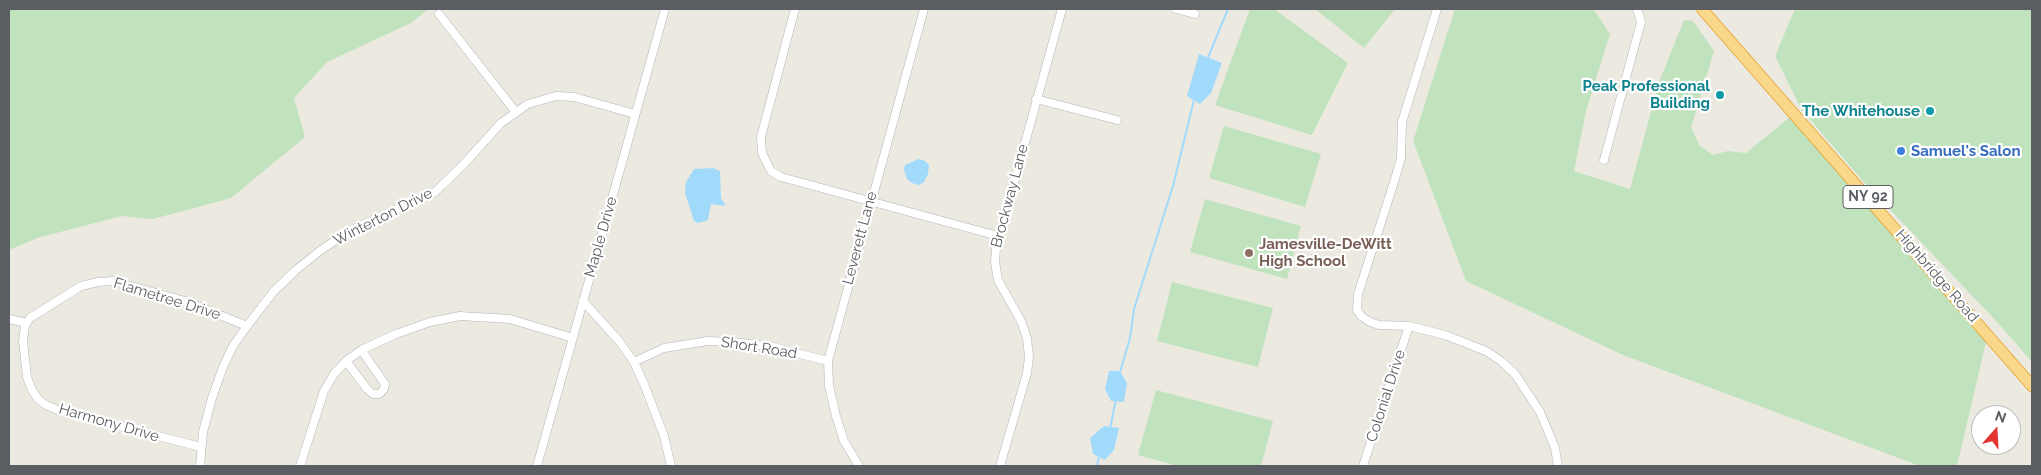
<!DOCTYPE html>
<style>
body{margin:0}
#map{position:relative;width:2041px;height:475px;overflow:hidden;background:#ece9e1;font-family:Raleway,sans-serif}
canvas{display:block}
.frame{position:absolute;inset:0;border:10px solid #5a5e62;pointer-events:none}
.north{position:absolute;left:1971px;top:405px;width:50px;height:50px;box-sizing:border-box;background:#fff;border:1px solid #bdbfc0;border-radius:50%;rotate:19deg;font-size:14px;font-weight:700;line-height:20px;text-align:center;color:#5a5e62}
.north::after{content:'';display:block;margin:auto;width:18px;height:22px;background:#e33430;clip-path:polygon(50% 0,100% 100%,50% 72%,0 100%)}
</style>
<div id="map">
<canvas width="2041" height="475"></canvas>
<div class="frame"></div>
<div class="north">N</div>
</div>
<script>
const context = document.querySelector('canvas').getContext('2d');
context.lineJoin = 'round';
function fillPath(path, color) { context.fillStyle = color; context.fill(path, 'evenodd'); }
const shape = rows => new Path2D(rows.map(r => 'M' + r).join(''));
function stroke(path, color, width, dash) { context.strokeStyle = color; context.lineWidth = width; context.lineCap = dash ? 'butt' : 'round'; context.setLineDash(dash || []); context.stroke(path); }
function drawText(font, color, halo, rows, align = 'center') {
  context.font = font + ' Raleway,sans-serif'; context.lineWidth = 4.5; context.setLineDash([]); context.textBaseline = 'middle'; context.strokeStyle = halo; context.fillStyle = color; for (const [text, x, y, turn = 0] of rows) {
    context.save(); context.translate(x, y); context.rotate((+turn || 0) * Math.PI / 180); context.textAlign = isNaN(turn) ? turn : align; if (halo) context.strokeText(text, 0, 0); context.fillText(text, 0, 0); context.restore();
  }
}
fillPath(shape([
 [9,9,428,9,411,23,327,62,294,98,305,137,231,198,153,219,122,216,37,238,9,250],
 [1250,9,1274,9,1348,63,1312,135,1215,105],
 [1315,9,1395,9,1364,48],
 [1455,9,1593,9,1595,11,1610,34,1586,111,1574,171,1630,189,1659,82,1684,20,1693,21,1714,51,1691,128,1700,146,1713,155,1728,151,1746,153,1790,117,1986,342,1957,466,1920,466,1623,355,1466,281,1413,141],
 [1795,9,2032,9,2032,362,1998,323,1862,180,1801,109,1775,56],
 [1224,126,1321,154,1305,207,1209,178],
 [1205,199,1301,226,1287,279,1190,252],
 [1172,282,1273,308,1258,367,1157,341],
 [1156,390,1273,421,1261,466,1178,466,1138,455]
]), '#c0e3be');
fillPath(shape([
 [1199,54,1222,63,1211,93,1200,104,1187,96],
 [919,159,925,161,929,165,928,174,924,182,919,185,912,183,907,179,904,170,905,165],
 [713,168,720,171,721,198,726,206,711,204,708,220,698,223,694,221,685,193,686,182,694,169],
 [1109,371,1120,371,1127,383,1124,402,1111,401,1105,389],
 [1104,426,1119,428,1114,450,1105,460,1093,454,1090,438]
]), '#a2dafc');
stroke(shape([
 [1207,60,1228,9],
 [1120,372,1130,338,1134,309,1173,186,1194,100],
 [1110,429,1116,399],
 [1097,466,1099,456]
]), '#a2dafc', 2);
const minor = shape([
 [795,9,761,137,762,153,771,171,781,177,998,236],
 [1176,9,1195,14],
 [1437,9,1402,122,1401,158,1395,179,1358,294,1357,310,1361,316,1370,322,1379,325,1409,326,1445,335,1486,351,1501,361,1515,374,1540,412,1555,448,1558,466],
 [439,14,515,111],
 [1036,99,1117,120],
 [1604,160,1641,22,1637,9],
 [583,301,619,341,634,362,644,384,664,436,671,466],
 [9,319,27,323],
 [346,361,367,389,373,394,379,394,384,389,385,384,364,354,363,349],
 [634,362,664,348,708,341,732,342,769,346,828,361],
 [201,447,60,411,46,405,38,399,32,390,27,377,23,341,25,326,30,318,81,286,98,282,113,281,185,301,247,326],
 [200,466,203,432,212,398,223,367,233,346,247,326,274,291,296,270,321,250,351,230,435,192,463,165,501,123,528,104,556,96,574,97,635,114],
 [300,466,324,391,334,374,346,361,363,349,396,334,430,322,460,316,510,319,573,338],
 [537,466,665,9],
 [859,466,844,441,836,416,829,386,828,361,924,9],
 [1000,466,1027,373,1029,357,1027,338,1021,321,998,280,995,262,996,248,1062,9],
 [1363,466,1409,326]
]);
const highway = shape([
 [1702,9,2032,386]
]);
stroke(minor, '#b2b5b9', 9);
stroke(highway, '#e69307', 12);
stroke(minor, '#fff', 8);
stroke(highway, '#f9d78b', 11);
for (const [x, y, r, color] of [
 [1720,95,5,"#0f9aa8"],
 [1930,111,5,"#0f9aa8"],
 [1901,151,5,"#3f7fe0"],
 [1249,253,5,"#8d6e63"]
]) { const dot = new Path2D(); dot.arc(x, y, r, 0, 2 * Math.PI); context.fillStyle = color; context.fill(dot); stroke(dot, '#fff', 2); }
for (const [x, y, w] of [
 [1868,197,50]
]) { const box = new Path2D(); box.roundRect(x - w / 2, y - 11.5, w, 23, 4); context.fillStyle = '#fff'; context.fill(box); stroke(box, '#5a5e62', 1); }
drawText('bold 14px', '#5a5e62', null, [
 ["NY 92",1868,197]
]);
drawText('bold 15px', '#0d838f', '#fff', [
 ["Peak Professional",1710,86],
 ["Building",1710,103],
 ["The Whitehouse",1920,111]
], 'right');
drawText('bold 15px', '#366cbe', '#fff', [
 ["Samuel's Salon",1911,151]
], 'left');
drawText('15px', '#5a5e62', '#fff', [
 ["Brockway Lane",1010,196,-75],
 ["Winterton Drive",383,217,-27],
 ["Maple Drive",601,237,-74],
 ["Leverett Lane",860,238,-75],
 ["Highbridge Road",1937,276,49],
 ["Flametree Drive",167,299,17],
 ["Short Road",759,348,9],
 ["Colonial Drive",1386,396,-72],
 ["Harmony Drive",109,423,16]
]);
drawText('bold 15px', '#785e54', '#fff', [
 ["Jamesville-DeWitt",1259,244],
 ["High School",1259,261]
], 'left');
</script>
